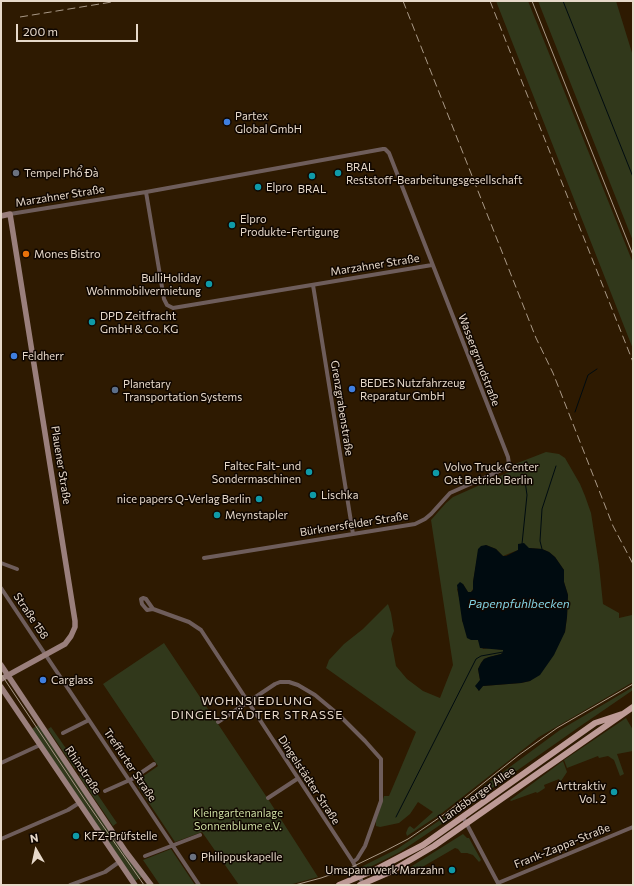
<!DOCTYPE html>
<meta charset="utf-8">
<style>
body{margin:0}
#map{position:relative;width:634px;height:886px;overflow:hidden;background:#2e1a01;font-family:Commissioner,sans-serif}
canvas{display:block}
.frame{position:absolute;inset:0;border:2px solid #e7d9ca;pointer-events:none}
.north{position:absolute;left:16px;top:830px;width:40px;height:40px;-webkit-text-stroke:3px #100701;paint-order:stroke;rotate:351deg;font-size:11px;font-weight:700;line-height:16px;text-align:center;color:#e7d9ca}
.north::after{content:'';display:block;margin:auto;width:14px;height:18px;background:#e7d9ca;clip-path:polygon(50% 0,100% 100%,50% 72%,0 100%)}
.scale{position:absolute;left:16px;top:24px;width:122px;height:18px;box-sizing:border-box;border:2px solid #e7d9ca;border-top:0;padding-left:5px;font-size:12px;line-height:14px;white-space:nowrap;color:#e7d9ca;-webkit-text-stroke:3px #100701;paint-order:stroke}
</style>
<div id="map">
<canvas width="634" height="886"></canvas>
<div class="frame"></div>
<div class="north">N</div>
<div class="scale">200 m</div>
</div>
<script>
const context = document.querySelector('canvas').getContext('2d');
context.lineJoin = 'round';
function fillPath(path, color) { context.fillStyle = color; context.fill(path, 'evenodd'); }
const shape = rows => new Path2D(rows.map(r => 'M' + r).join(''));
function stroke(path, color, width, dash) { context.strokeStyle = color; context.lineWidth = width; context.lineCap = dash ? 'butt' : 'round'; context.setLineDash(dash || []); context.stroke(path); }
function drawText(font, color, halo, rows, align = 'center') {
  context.font = font + ' Commissioner,sans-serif'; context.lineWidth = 3; context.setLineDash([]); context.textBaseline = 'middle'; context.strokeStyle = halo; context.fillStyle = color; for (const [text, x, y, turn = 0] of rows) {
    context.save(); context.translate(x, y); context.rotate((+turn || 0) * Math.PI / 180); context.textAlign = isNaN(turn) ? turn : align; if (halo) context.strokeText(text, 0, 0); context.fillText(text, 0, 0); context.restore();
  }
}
fillPath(shape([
 [496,1,528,1,633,263,633,349],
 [538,1,616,1,633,56,633,241],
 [546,452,559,454,565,458,580,484,585,496,591,513,599,565,603,604,619,613,619,618,632,615,633,618,633,682,539,737,442,813,407,836,406,833,408,828,410,826,414,829,433,812,418,802,410,814,399,823,380,827,376,826,376,821,384,796,389,796,416,732,326,668,329,660,344,644,363,629,388,604,391,613,394,631,391,639,396,666,407,679,423,691,440,698,453,665,431,520,446,503,453,497,516,469,515,464],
 [486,545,496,549,503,556,518,550,529,548,542,549,549,552,555,557,564,570,564,582,568,595,567,617,565,632,530,681,521,683,483,686,478,691,478,683,480,680,478,669,481,663,484,659,489,657,501,654,503,652,503,650,490,648,483,649,478,640,462,621,462,609,457,589,463,584,468,592,471,592,473,589,473,582,477,560],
 [164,643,268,799,318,877,289,885,239,885,202,832,175,842,135,782,158,766,103,684],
 [633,687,633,690,582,725,488,791,484,786,560,730],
 [626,718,633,730,633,751,617,754,624,774,620,776,614,760,608,756,599,758,598,756,567,768,564,760],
 [38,725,142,877,135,881,32,729],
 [51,727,79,767,75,769,48,729],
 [563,761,567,772,561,781,560,781,559,779,544,785,545,788,539,792,537,793,536,792,511,801,510,800],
 [83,773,117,823,113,826,79,776],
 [483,789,487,793,451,818,450,815],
 [446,816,449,819,400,852,370,867,365,869,361,867,397,849],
 [463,834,467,838,469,838,481,860,479,862,473,855,467,853,461,853,458,849,455,848,412,873,408,871,413,868,411,867,412,866],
 [171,849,195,885,160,885,143,860]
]), '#31381b');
fillPath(shape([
 [524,543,529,548,542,549,549,552,555,557,564,570,564,582,568,595,567,617,565,632,554,655,540,675,530,681,521,683,483,686,479,691,475,686,480,680,478,669,481,663,484,659,489,657,501,654,503,652,503,650,480,648,478,640,471,640,467,638,462,620,457,585,460,582,463,584,468,592,471,592,473,590,473,582,478,549,481,546,486,545,496,549,503,556,506,556,518,550,518,544]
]), '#000b10');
stroke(shape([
 [563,1,633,177],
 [575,412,588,375,597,369],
 [522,544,527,495,525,481],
 [542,549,540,541,542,509,556,466],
 [396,817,476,659,481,656,503,652]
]), '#000b10', 1);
stroke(shape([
 [146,192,164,299,167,305,173,308,432,265],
 [10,214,146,192,383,149,385,149,389,153,508,457,509,464,507,467,504,469,450,493,431,514,425,519,415,524,204,558],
 [313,285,353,534],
 [1,563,17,569],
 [1,588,199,885],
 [153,609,146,599,143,598,141,599,142,604,147,610,153,609,189,622,201,630,353,862,363,884],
 [218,722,275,684,280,682,289,682,298,685,315,695,339,715,365,741,381,759,381,801,365,846,357,859,353,862],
 [63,733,89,720],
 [1,763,40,745],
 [105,791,132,779,154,764],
 [268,798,297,779],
 [463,817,499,885],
 [1,839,68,810,79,803],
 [145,856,200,835],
 [498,883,633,827],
 [70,885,105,872,119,862]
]), '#6e5d5b', 4);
stroke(shape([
 [1,216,10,214,75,621,75,627,71,636,65,644,1,679],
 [1,665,89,797,126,852,151,885],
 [1,687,135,885]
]), '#9a7f7c', 5.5);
stroke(shape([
 [339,885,377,869,423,845,595,723,622,714],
 [360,885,390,872,434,846,633,707]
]), '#bd9a96', 6);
stroke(shape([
 [532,1,633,255],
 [1,674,85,800,144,885],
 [295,885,321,878,352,867,385,851,408,839,446,813,519,755,557,728,633,684]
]), '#aa9a88', 1);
stroke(shape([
 [403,1,536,338,553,373,613,526,633,564],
 [490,1,633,362],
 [20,17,118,1]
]), '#aa9a88', 1, [8, 4]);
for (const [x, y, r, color] of [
 [227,122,4,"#3f7fe0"],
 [16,173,4,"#6b7280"],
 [338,173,4,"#0f9aa8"],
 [312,176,4,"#0f9aa8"],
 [258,187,4,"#0f9aa8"],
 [232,225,4,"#0f9aa8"],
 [26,254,4,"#e8710a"],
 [209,284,4,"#0f9aa8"],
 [92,322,4,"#0f9aa8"],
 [14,356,4,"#3f7fe0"],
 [352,389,4,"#3f7fe0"],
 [115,390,4,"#5c6f8a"],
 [309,472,4,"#0f9aa8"],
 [436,473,4,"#0f9aa8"],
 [313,495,4,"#0f9aa8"],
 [259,499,4,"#0f9aa8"],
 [217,515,4,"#0f9aa8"],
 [43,680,4,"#3f7fe0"],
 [614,792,4,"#0f9aa8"],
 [76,836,4,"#0f9aa8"],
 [193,857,4,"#6b7280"],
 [452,870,4,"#0f9aa8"]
]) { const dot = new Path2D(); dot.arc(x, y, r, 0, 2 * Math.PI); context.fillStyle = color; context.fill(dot); stroke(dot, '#100701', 1.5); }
drawText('11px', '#e7d9ca', '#100701', [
 ["Partex",235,116],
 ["Global GmbH",235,129],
 ["BRAL",346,167],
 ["Reststoff-Bearbeitungsgesellschaft",346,180],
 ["Tempel Phổ Đà",24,173],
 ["Elpro",266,187],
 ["BRAL",312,189,"center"],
 ["Elpro",240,219],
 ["Produkte-Fertigung",240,232],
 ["Mones Bistro",34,254],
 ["BulliHoliday",201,278,"right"],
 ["Wohnmobilvermietung",201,291,"right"],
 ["DPD Zeitfracht",100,316],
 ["GmbH & Co. KG",100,329],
 ["Feldherr",22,356],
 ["BEDES Nutzfahrzeug",360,383],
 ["Reparatur GmbH",360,396],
 ["Planetary",123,384],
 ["Transportation Systems",123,397],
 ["Faltec Falt- und",301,466,"right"],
 ["Sondermaschinen",301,479,"right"],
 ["Volvo Truck Center",444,467],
 ["Ost Betrieb Berlin",444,480],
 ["Lischka",321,495],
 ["nice papers Q-Verlag Berlin",251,499,"right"],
 ["Meynstapler",225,515],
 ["Carglass",51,680],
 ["Arttraktiv",606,786,"right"],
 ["Vol. 2",606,799,"right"],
 ["KFZ-Prüfstelle",84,836],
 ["Philippuskapelle",201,857],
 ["Umspannwerk Marzahn",444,870,"right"]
], 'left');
drawText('11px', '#e7d9ca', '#100701', [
 ["Marzahner Straße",60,196,-9],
 ["Marzahner Straße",375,265,-9],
 ["Wassergrundstraße",479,360,69],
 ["Grenzgrabenstraße",342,408,81],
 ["Plauener Straße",61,465,81],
 ["Bürknersfelder Straße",354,524,-9],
 ["Straße 158",31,616,56],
 ["Treffurter Straße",130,765,56],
 ["Rhinstraße",83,770,56],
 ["Dingelstädter Straße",309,780,57],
 ["Landsberger Allee",477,795,-35],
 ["Frank-Zappa-Straße",562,846,-22]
]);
drawText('11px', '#cddda2', '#100701', [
 ["Kleingartenanlage",238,813],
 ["Sonnenblume e.V.",238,826]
]);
drawText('italic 12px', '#84d2e2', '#100701', [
 ["Papenpfuhlbecken",519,604]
]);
context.letterSpacing = '1px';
drawText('12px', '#e7d9ca', '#100701', [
 ["WOHNSIEDLUNG",257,701],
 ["DINGELSTÄDTER STRASSE",257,715]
]);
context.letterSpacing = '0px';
</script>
